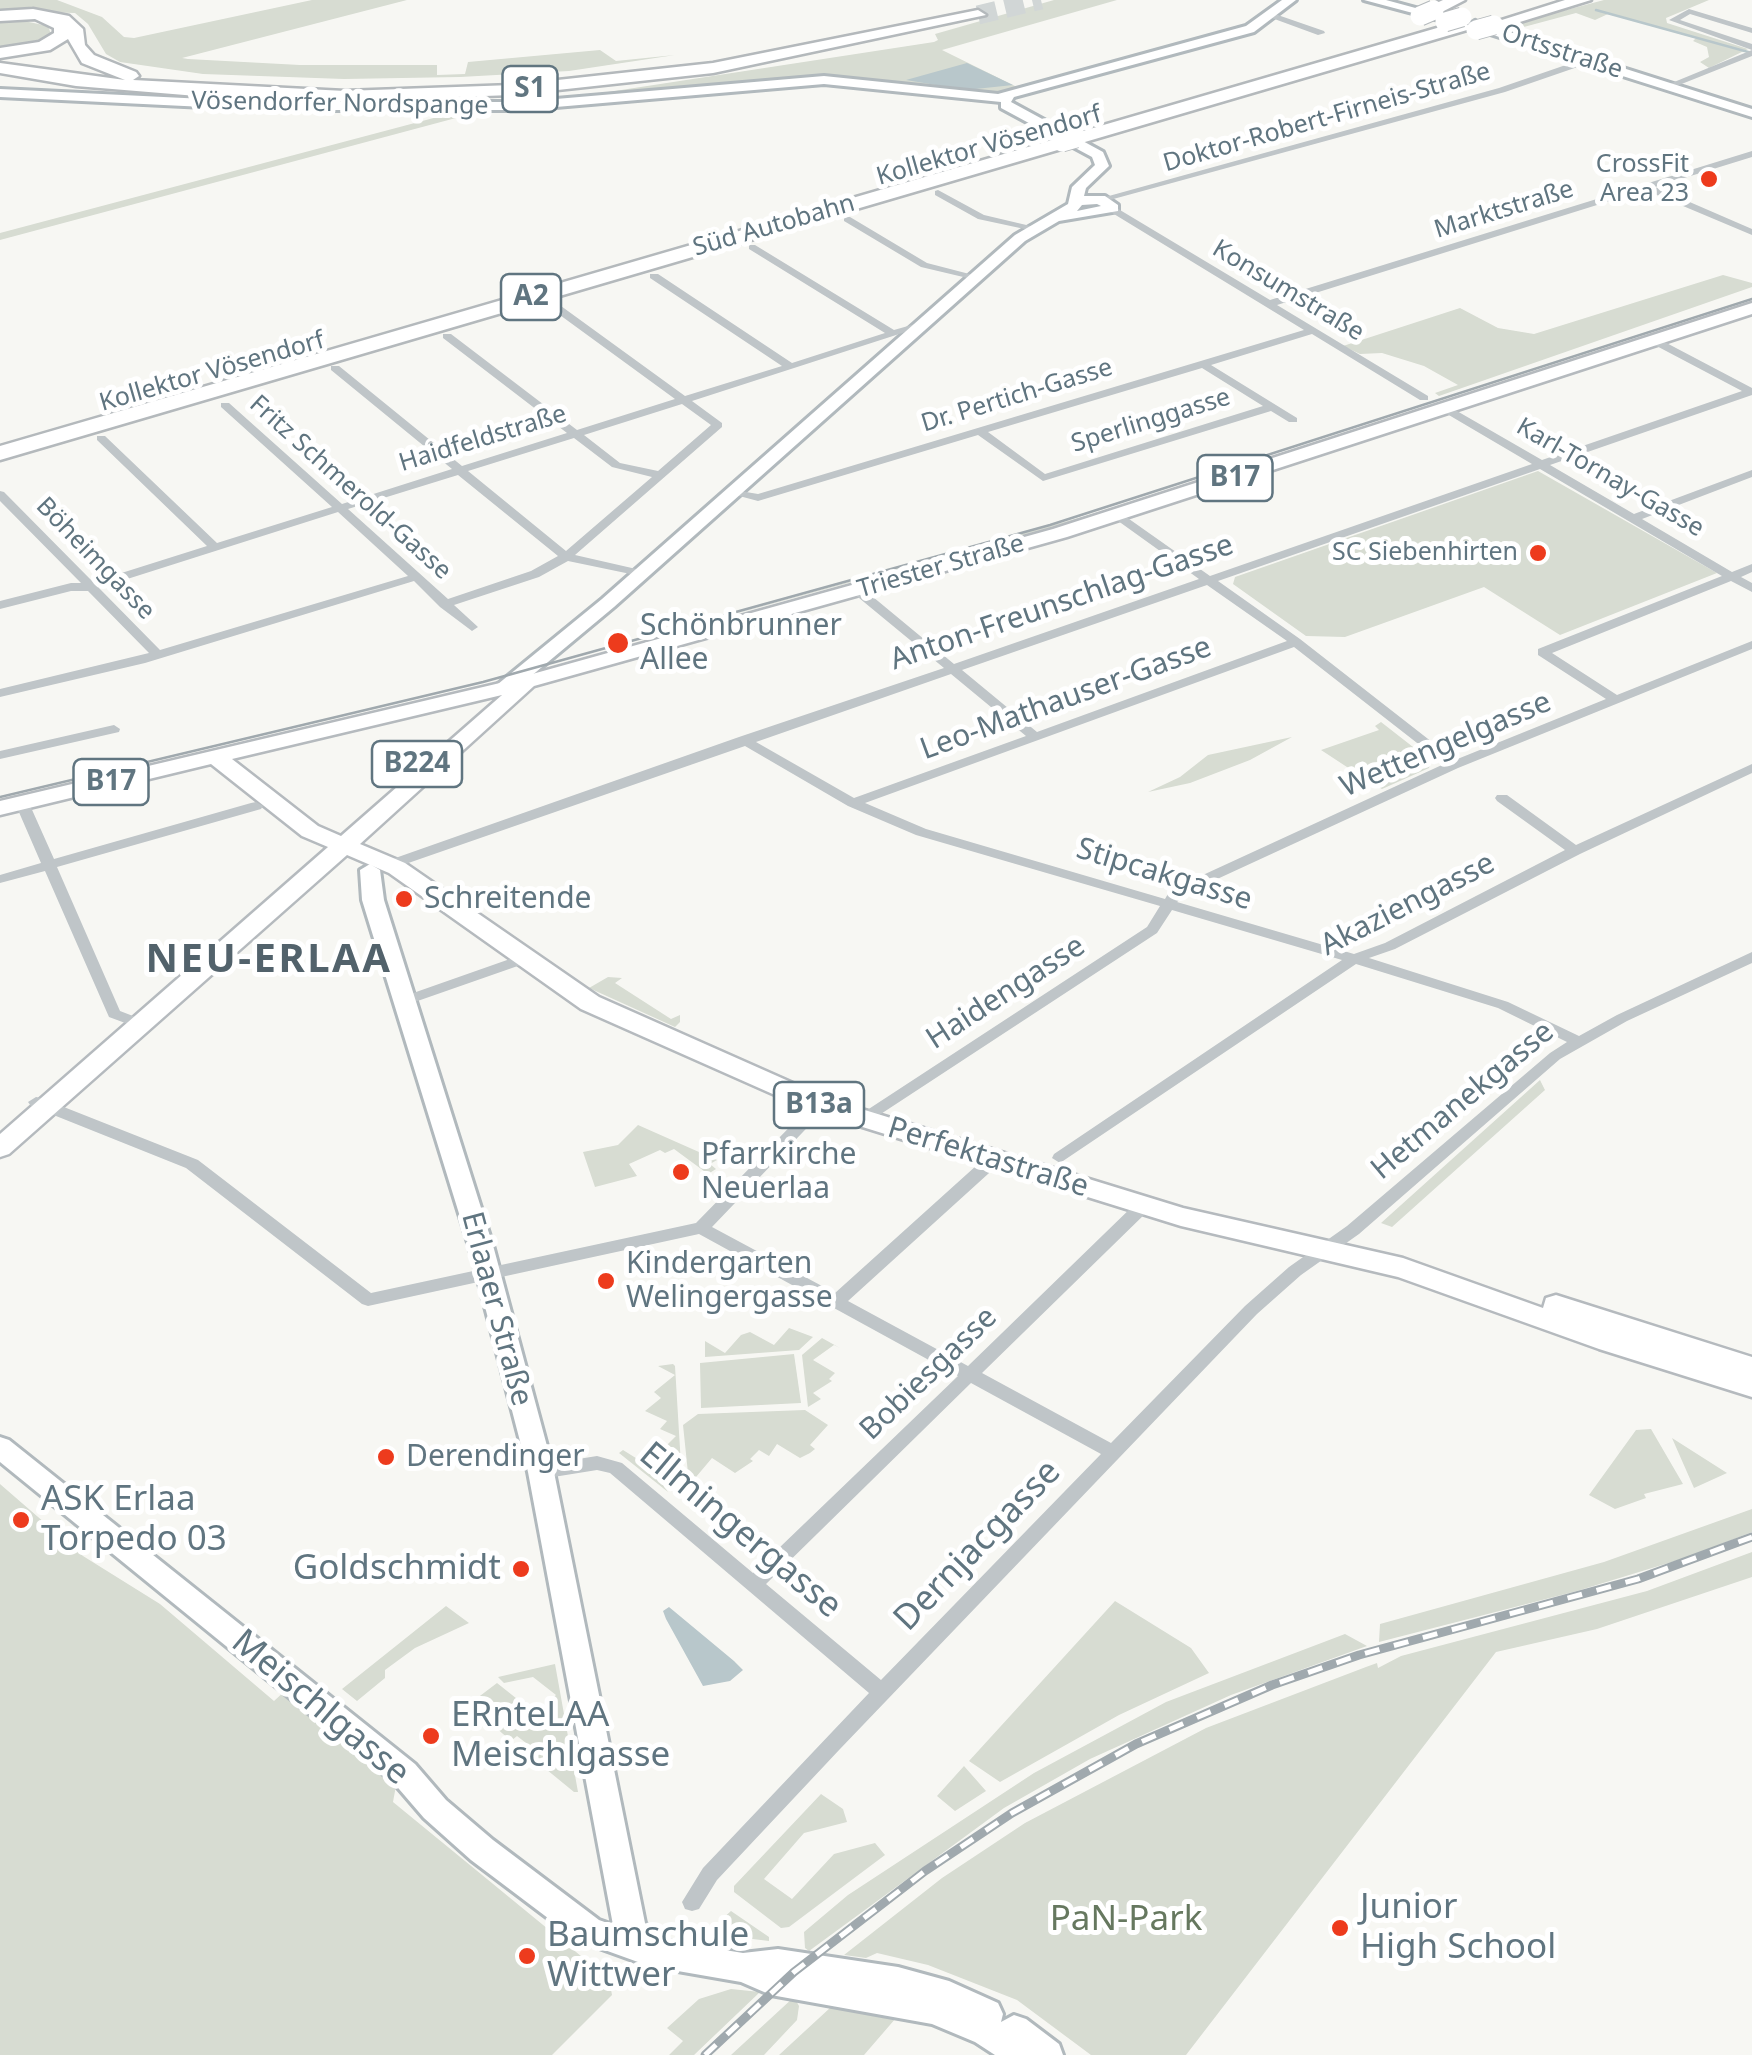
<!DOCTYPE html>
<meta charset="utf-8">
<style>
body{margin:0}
canvas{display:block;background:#f7f7f3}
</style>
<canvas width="1752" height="2055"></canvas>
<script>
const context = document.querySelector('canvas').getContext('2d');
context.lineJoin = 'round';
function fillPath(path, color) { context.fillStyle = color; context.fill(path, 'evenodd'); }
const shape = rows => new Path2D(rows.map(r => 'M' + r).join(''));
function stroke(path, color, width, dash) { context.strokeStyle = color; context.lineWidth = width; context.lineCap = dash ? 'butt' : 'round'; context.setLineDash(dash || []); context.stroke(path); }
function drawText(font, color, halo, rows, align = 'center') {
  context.font = font + ' "Noto Sans",sans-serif'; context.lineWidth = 10; context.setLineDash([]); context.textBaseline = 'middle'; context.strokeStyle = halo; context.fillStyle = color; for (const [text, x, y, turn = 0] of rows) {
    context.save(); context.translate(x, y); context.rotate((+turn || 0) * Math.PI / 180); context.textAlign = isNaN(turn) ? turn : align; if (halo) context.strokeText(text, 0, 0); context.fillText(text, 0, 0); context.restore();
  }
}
fillPath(shape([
 [0,0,57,0,102,17,124,37,134,38,312,0,407,0,182,58,188,59,300,65,437,65,437,75,465,74,468,62,600,50,616,61,675,55,569,71,460,77,344,79,203,74,120,62,106,54,88,24,75,13,0,11],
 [1054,0,1117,0,942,50,1017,87,1003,92,962,93,832,78,755,81,648,95,582,96,934,42,938,40,935,34],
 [1604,0,1709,0,1666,18,1667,23,1748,49,1709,68,1700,62,1709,57,1707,47,1693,41,1696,38,1630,19,1608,14,1595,20,1576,13,1520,28,1506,26],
 [24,21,48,26,52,37,0,48,0,23],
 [460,111,482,111,0,240,0,233],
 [1723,275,1752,283,1752,287,1439,396,1435,393,1458,385,1424,366,1382,353,1360,354,1343,346,1460,308,1498,328,1534,334],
 [1445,402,1107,512,673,631,1107,510],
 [1538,471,1717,573,1560,635,1484,587,1345,637,1306,636,1233,584,1235,577],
 [1381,722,1431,761,1429,768,1382,789,1377,786,1384,780,1363,765,1350,769,1321,750,1379,730,1375,726],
 [1292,737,1250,760,1190,783,1148,792,1180,777,1208,755],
 [608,977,622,978,615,983,671,1019,680,1015,680,1022,675,1027,589,988],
 [1540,1080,1545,1090,1392,1227,1381,1223],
 [638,1125,717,1160,710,1164,716,1169,708,1174,674,1149,665,1153,660,1150,629,1164,637,1176,595,1187,583,1152,618,1145],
 [789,1328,813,1337,799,1350,705,1357,705,1341,725,1353,741,1335,750,1332,774,1345],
 [822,1338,840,1348,834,1345,813,1360,835,1373,829,1379,832,1381,813,1393,821,1399,808,1407,802,1355],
 [794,1354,801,1403,701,1408,700,1363],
 [673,1364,675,1366,682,1482,672,1476,662,1484,668,1492,619,1453,623,1450,647,1465,676,1436,660,1429,667,1421,645,1411,661,1398,654,1392,675,1375,658,1366],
 [805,1410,828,1425,810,1445,815,1449,810,1453,800,1458,777,1444,769,1456,759,1450,750,1459,753,1461,735,1473,712,1458,696,1477,702,1483,688,1473,683,1425,698,1414],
 [1651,1429,1683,1484,1644,1494,1646,1498,1615,1509,1589,1495,1636,1430],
 [1672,1438,1727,1473,1694,1488],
 [0,1484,83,1556,160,1604,274,1701,287,1689,397,1780,393,1802,609,1979,612,1995,552,2055,0,2055],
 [1752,1509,1752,1532,1688,1557,1577,1591,1379,1642,1380,1624,1604,1562],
 [1752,1552,1752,1577,1597,1629,1496,1652,1186,2055,1091,2055,1017,2000,928,1965,877,1953,866,1958,844,1955,942,1878,1025,1823,1206,1728,1366,1667,1377,1663,1378,1668,1401,1656,1647,1591],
 [1115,1601,1191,1648,1209,1673,1119,1715,1000,1782,969,1761],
 [446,1606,469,1623,415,1648,385,1670,385,1678,357,1701,342,1689],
 [1345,1634,1367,1646,1231,1695,1090,1759,1004,1808,809,1951,805,1948,804,1932,848,1895,1034,1773,1166,1702],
 [555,1664,578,1792,574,1792,530,1756,535,1750,517,1736,511,1741,494,1726,499,1718,491,1724,468,1705,497,1683,541,1718,539,1711,556,1695,533,1677,504,1683,498,1677],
 [964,1766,986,1791,955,1811,937,1796],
 [821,1794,843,1809,847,1822,804,1833,764,1879,792,1899,834,1854,875,1843,885,1855,789,1927,781,1928,734,1892,734,1886],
 [731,1911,769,1937,769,1941,712,1934,711,1929],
 [731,1989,760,1992,694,2055,669,2055,683,2041,667,2028,699,1999],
 [794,1997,799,2006,797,2020,764,2055,731,2055],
 [831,2007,896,2018,864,2055,779,2055]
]), '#d7dcd2');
fillPath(shape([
 [967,63,1013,85,966,90,906,80],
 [669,1607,734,1661,743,1670,730,1681,703,1686,666,1619,663,1611]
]), '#b8c7cb');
stroke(shape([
 [1596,10,1752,53]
]), '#b8c7cb', 2.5);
stroke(shape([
 [978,15,1041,0]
]), '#d1d6d6', 19, [19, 9]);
const secondary = shape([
 [1282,0,1296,0,1254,32,1014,97,1011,102,1103,152,1109,166,1086,188,1084,196,1105,196,1118,205,1118,211,1059,221,1025,241,614,607,512,692,505,694,498,692,498,684,602,599,1015,235,1068,204,1072,187,1095,165,1092,157,1001,108,1001,102,824,84,521,110,266,110,0,97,0,89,266,102,521,102,824,76,998,94,1246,26,1282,0],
 [1097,204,1101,206,1077,211,1082,205,1097,204],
 [1364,0,1386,0,1445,16,1439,20,1364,0],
 [1475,21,1752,109,1752,117,1471,28,1469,25,1475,21],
 [370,864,380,870,384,900,494,1249,554,1472,645,1923,658,1939,743,1953,778,1949,898,1967,949,1981,998,2003,1003,2014,1001,2022,1014,2015,1026,2019,1059,2044,1063,2055,995,2055,975,2042,932,2024,771,1995,741,1982,649,1966,577,1940,471,1860,424,1818,393,1782,0,1462,0,1437,9,1440,415,1764,446,1800,493,1840,599,1920,613,1925,528,1472,470,1249,362,900,360,870,370,864]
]);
const primary = shape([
 [1752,303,1752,314,1067,537,534,686,360,844,405,863,599,997,829,1099,1183,1208,1403,1258,1543,1308,1546,1298,1556,1295,1752,1357,1752,1397,1599,1349,1398,1277,1181,1226,811,1111,581,1009,389,873,347,855,9,1154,0,1157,0,1134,328,847,302,836,211,764,0,815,0,801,500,683,1053,529,1752,303],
 [502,695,341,836,318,826,232,759,502,695]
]);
const highway = shape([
 [1443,0,1465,0,1440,13,1428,13,1428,7,1443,0],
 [1565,0,1591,0,1494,30,1486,25,1565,0],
 [33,9,69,16,83,29,85,45,94,55,136,72,139,76,133,80,345,91,512,85,713,63,978,10,986,15,713,73,512,95,345,101,221,98,76,86,0,73,0,63,125,80,82,63,68,39,50,50,0,58,0,48,39,42,54,33,54,28,35,19,0,21,0,11,33,9],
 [1461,21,1469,26,1467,30,0,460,0,446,1461,21]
]);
stroke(secondary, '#b1b9bd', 6);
stroke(primary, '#b5babe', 5);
stroke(highway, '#b4b9bc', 5);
fillPath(shape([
 [1689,9,1752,28,1752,33,1690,14,1680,20,1752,44,1752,50,1669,20,1689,9],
 [1272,13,1324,31,1325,33,1318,35,1269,17,1268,15,1272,13],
 [1752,50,1752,56,1669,89,1662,87,1752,50],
 [1589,57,1593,60,1592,62,1505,92,1106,201,1098,199,1499,88,1589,57],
 [1752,151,1752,157,1655,187,1752,229,1752,235,1645,190,1277,305,1428,396,1428,400,1420,400,1312,334,1211,365,1297,418,1297,422,1289,422,1271,411,1043,481,978,435,758,501,728,493,734,490,758,494,1304,330,1109,211,1109,207,1115,207,1270,300,1752,151],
 [1202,368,1263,406,1045,474,988,432,1202,368],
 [938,190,984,215,1039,228,1034,231,978,219,935,195,935,191,938,190],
 [844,217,850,217,927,263,981,277,976,280,921,267,844,221,844,217],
 [749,245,755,245,894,330,922,322,927,325,692,401,722,423,722,427,575,555,645,571,645,577,568,561,539,577,454,605,478,627,472,631,440,607,414,581,145,663,0,697,0,689,149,653,88,591,71,591,0,609,0,601,71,583,81,583,0,501,0,491,4,492,93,582,207,546,97,440,97,436,105,436,217,543,332,507,221,407,221,403,229,403,342,504,452,469,331,370,331,366,339,366,462,466,567,433,443,338,443,334,451,334,577,430,675,399,553,310,553,306,561,306,685,396,782,366,650,278,650,274,658,274,792,363,885,333,749,249,749,245],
 [682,404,711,425,658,471,620,463,584,435,682,404],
 [574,438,612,467,652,477,566,551,468,471,574,438],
 [458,475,558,556,531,571,448,599,348,509,458,475],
 [338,512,408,576,160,650,99,588,338,512],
 [1649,338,1657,338,1752,388,1752,395,1550,465,1634,514,1752,470,1752,477,1642,519,1732,572,1752,564,1752,572,1741,577,1752,583,1752,592,1731,581,1552,653,1617,695,1752,641,1752,649,1458,768,1189,892,1177,902,1354,954,1385,943,1565,850,1497,801,1495,798,1497,795,1507,795,1576,845,1752,764,1752,773,1580,854,1395,949,1369,958,1508,1002,1579,1036,1617,1015,1752,952,1752,963,1627,1021,1560,1059,1359,1234,1301,1275,1257,1314,840,1749,717,1880,699,1909,692,1911,685,1909,682,1902,703,1868,869,1693,610,1473,597,1470,541,1479,535,1477,532,1472,535,1467,541,1465,597,1456,622,1463,753,1573,958,1376,699,1234,368,1306,362,1304,186,1168,31,1106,28,1102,36,1097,41,1098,198,1160,371,1293,696,1223,815,1101,825,1101,828,1105,825,1109,712,1227,835,1293,987,1156,999,1156,1001,1160,999,1164,848,1301,968,1366,1137,1202,1149,1202,1151,1206,1149,1210,982,1373,1111,1443,1245,1306,1289,1267,1347,1226,1550,1053,1567,1042,1498,1008,1356,964,1060,1163,1052,1158,1054,1154,1342,960,1172,910,1157,933,864,1125,858,1124,856,1120,858,1116,1147,927,1160,906,916,835,848,806,745,746,394,868,384,868,382,865,384,862,739,737,944,668,853,593,853,587,861,587,954,664,1199,579,1114,518,1114,514,1122,514,1210,576,1532,464,1442,411,1442,407,1450,407,1542,460,1742,391,1649,342,1649,338],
 [1540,469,1722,576,1538,649,1538,655,1606,699,1455,760,1300,639,1218,581,1540,469],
 [1207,585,1287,641,1037,732,962,670,1207,585],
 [1294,647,1444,764,1179,886,1169,892,1165,899,926,829,865,803,1294,647],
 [951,674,1026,736,854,798,756,742,951,674],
 [971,1383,1101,1454,881,1680,766,1584,971,1383],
 [114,725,120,729,119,732,0,759,0,751,114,725],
 [22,799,29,803,54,859,251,803,256,802,263,806,261,809,57,867,120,1011,146,1021,148,1024,146,1027,136,1027,109,1017,45,871,0,883,0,875,41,863,15,803,22,799],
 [527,953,534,958,532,961,409,1004,399,1004,397,1001,399,998,527,953]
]), '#bfc5c8');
fillPath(secondary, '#fff');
fillPath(primary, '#fff');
fillPath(highway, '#fff');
stroke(shape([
 [0,797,483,682,1050,525,1752,299]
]), '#a0a9ae', 2.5);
const rail = shape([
 [705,2055,794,1972,925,1871,1012,1813,1136,1744,1272,1685,1359,1655,1638,1579,1752,1537]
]);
stroke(rail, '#a0a9ae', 9);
stroke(rail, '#fff', 5, [15]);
const highwayBridge = shape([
 [1420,16,1434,10],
 [1445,22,1462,17],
 [1476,30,1494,25],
 [1062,142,1076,138]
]);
stroke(highwayBridge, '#b4b9bc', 21, []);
stroke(highwayBridge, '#fff', 19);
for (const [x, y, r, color] of [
 [1709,179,10,"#ed3b1d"],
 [1538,553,10,"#ed3b1d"],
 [618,643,12,"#ed3b1d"],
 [404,899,10,"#ed3b1d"],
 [681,1172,10,"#ed3b1d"],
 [606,1281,10,"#ed3b1d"],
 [386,1457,10,"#ed3b1d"],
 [21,1520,10,"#ed3b1d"],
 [521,1569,10,"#ed3b1d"],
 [431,1736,10,"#ed3b1d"],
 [1340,1928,10,"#ed3b1d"],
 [527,1956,10,"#ed3b1d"]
]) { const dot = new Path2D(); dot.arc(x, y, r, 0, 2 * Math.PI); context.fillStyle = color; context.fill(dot); stroke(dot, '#fff', 4); }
drawText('25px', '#607580', '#fff', [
 ["Ortsstraße",1562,52,18],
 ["Vösendorfer Nordspange",340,104,1],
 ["Doktor-Robert-Firneis-Straße",1327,118,-16],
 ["Kollektor Vösendorf",989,146,-16],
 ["Marktstraße",1504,210,-17],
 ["Süd Autobahn",774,226,-16],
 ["Konsumstraße",1288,291,31],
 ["Kollektor Vösendorf",212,372,-16],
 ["Dr. Pertich-Gasse",1017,396,-17],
 ["Sperlinggasse",1151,421,-17],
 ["Haidfeldstraße",483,439,-17],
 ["Karl-Tornay-Gasse",1610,478,30],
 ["Fritz Schmerold-Gasse",350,488,42],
 ["Böheimgasse",95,559,46],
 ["Triester Straße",941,567,-16]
]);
drawText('25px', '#607580', '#fff', [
 ["CrossFit",1689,165],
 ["Area 23",1689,194],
 ["SC Siebenhirten",1518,553]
], 'right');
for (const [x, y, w] of [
 [530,89,55],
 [531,297,60],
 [1235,478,75],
 [417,764,90],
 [111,782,75],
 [819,1105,90]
]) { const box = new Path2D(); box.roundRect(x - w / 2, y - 23, w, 46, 8); context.fillStyle = '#fff'; context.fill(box); stroke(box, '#607580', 2.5); }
drawText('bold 28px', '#607580', null, [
 ["S1",530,89],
 ["A2",531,297],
 ["B17",1235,478],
 ["B224",417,764],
 ["B17",111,782],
 ["B13a",819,1105]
]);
drawText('30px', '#607580', '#fff', [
 ["Anton-Freunschlag-Gasse",1062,603,-19],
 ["Leo-Mathauser-Gasse",1066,699,-20],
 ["Wettengelgasse",1446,745,-23],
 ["Stipcakgasse",1164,875,17],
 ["Akaziengasse",1408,905,-27],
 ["Haidengasse",1006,993,-33],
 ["Hetmanekgasse",1463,1101,-40],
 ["Perfektastraße",988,1158,17],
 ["Erlaaer Straße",496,1309,75],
 ["Bobiesgasse",929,1374,-44]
]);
drawText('30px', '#607580', '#fff', [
 ["Schönbrunner",640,626],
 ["Allee",640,660],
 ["Schreitende",424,899],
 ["Pfarrkirche",701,1155],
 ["Neuerlaa",701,1189],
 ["Kindergarten",626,1264],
 ["Welingergasse",626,1298],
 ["Derendinger",406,1457]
], 'left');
drawText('35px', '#607580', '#fff', [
 ["ASK Erlaa",41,1500],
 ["Torpedo 03",41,1540],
 ["Goldschmidt",501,1569,"right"],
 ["ERnteLAA",451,1716],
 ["Meischlgasse",451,1756],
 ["Junior",1360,1908],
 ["High School",1360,1948],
 ["Baumschule",547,1936],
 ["Wittwer",547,1976]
], 'left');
drawText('35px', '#607580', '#fff', [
 ["Ellmingergasse",740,1531,40],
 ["Dernjacgasse",978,1546,-46],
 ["Meischlgasse",320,1708,40]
]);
drawText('35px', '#66785f', '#fff', [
 ["PaN-Park",1126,1920]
]);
context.letterSpacing = '2.5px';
drawText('bold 40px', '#52626b', '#fff', [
 ["NEU-ERLAA",269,961]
]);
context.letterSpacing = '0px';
</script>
